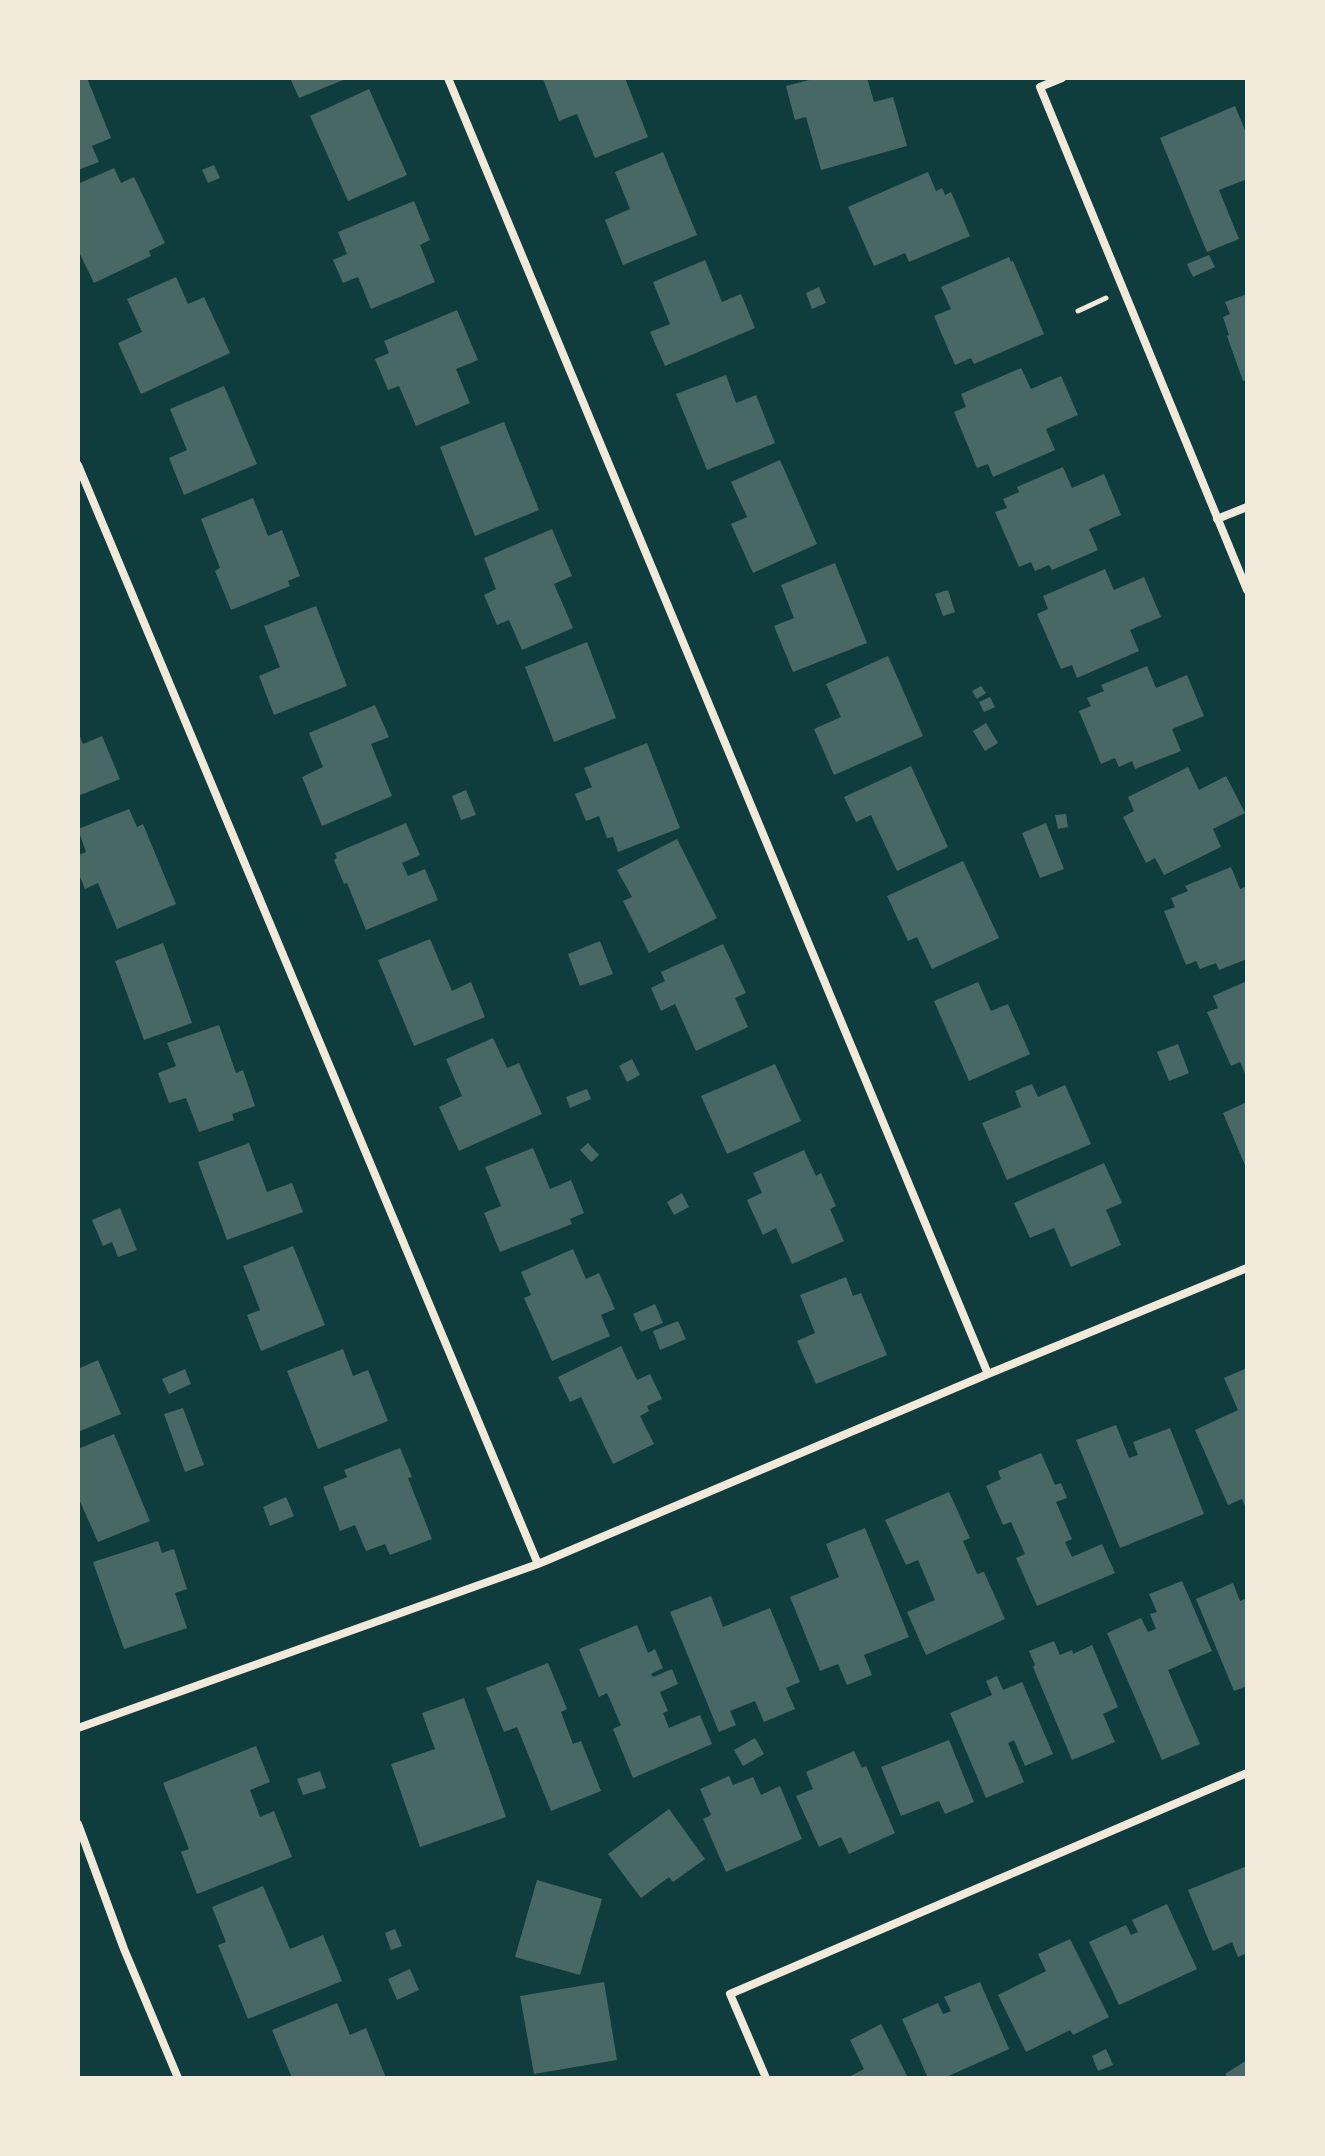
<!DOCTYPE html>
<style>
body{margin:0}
#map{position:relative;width:1325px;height:2156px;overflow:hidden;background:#0f3d3e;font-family:"DejaVu Sans",sans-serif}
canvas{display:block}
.frame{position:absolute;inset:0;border:80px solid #f1e9da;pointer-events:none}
</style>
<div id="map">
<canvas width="1325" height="2156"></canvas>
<div class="frame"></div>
</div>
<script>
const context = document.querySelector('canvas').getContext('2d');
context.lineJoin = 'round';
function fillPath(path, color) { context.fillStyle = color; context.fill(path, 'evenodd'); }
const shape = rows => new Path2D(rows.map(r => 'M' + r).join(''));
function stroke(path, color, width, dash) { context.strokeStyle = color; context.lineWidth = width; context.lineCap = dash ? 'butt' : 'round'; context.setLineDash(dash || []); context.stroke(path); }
fillPath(shape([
 [78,78,87,78,111,138,92,146,99,162,78,170],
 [290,78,348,78,299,98],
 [545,78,625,78,648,137,595,158,577,114,559,121,543,79],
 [817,78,867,78,874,102,893,97,907,146,821,170,806,117,795,120,786,86],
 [369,89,407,175,348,201,310,116],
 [1235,106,1247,135,1247,179,1219,190,1239,239,1207,252,1160,138],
 [663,152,697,235,623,265,605,220,630,209,615,172],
 [214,165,220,178,208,183,202,170],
 [114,168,121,183,134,177,165,243,149,251,151,256,94,283,78,250,78,184],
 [928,172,936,191,942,188,945,195,951,192,970,236,909,262,905,253,874,266,848,207],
 [414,201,430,240,420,245,435,282,371,309,358,277,343,283,333,260,347,254,338,232],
 [1209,255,1215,267,1193,277,1187,264],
 [1009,257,1011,262,1013,261,1044,334,974,364,971,358,955,365,934,316,951,309,941,287],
 [705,260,722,302,741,294,755,328,665,366,650,332,670,324,653,282],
 [176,277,188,304,204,297,230,353,141,394,118,343,142,332,127,299],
 [819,287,826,303,812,309,806,293],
 [1247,294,1247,380,1243,381,1227,336,1229,335,1223,317,1230,314,1225,302],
 [457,310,478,360,456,369,470,403,416,426,399,386,388,390,375,359,389,353,384,341],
 [1021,368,1031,389,1061,376,1078,415,1046,429,1055,450,993,477,988,464,977,468,954,412,966,407,961,394],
 [726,375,736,403,756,395,775,443,707,470,676,394],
 [224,386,257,464,184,495,169,458,187,450,170,409],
 [504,422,539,510,475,536,440,447],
 [780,460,817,544,753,573,731,524,747,517,731,482],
 [1063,467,1072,488,1104,474,1121,515,1089,529,1098,550,1052,570,1049,565,1035,571,1031,562,1019,567,995,512,1007,508,1003,499,1019,492,1017,487],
 [253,498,268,536,282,530,300,576,288,581,290,586,231,610,215,571,220,568,201,519],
 [552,529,572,576,554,584,573,628,522,650,509,620,497,625,484,595,496,589,484,558],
 [835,563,867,643,793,672,774,626,794,618,781,585],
 [1105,569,1114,590,1144,577,1161,617,1130,630,1139,651,1077,678,1072,665,1061,669,1037,614,1048,609,1043,596],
 [948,590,955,612,943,616,935,594],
 [316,606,347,686,274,715,259,676,280,667,264,626],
 [587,642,616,718,554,742,525,667],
 [888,656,923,736,834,775,814,729,841,717,826,684],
 [1147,666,1156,688,1187,675,1204,716,1172,729,1181,751,1135,769,1132,761,1119,767,1115,758,1101,764,1079,711,1091,706,1087,698,1104,691,1101,685],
 [981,686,986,693,977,699,972,691],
 [990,697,995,707,984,712,979,702],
 [375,705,389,737,371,744,392,796,322,826,302,777,323,767,309,733],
 [986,723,998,743,985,751,973,731],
 [78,732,83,744,102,736,120,779,78,796],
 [647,743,680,828,618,852,613,837,607,838,599,816,586,821,575,794,592,787,584,768],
 [911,766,948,847,897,871,871,815,856,822,844,797],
 [1188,767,1199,790,1226,776,1245,813,1213,829,1221,847,1164,875,1155,858,1146,863,1123,817,1134,811,1128,797],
 [466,790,476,815,461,820,452,796],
 [129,809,137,827,143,824,176,904,117,929,98,883,85,889,78,872,78,855,86,852,78,829],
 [1066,814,1068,827,1058,829,1055,815],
 [406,823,420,855,402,863,408,876,425,869,438,900,366,930,347,883,344,884,334,860,337,858,335,853],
 [1046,823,1064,869,1040,878,1022,833],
 [677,839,717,918,649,953,623,901,632,897,617,870],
 [963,861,999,938,932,969,917,937,908,941,887,896],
 [1231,867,1240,889,1247,886,1247,959,1219,970,1216,963,1200,969,1196,961,1186,965,1164,911,1175,907,1171,898,1188,891,1185,886],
 [430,939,452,991,471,982,485,1017,414,1046,378,960],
 [600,941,613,974,580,986,568,954],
 [163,943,192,1023,144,1040,115,961],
 [723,944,746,993,735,998,748,1027,696,1051,675,1004,661,1011,651,988,665,981,661,972],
 [1247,981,1247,1078,1240,1062,1231,1066,1207,1012,1218,1008,1213,996],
 [978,982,991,1011,1008,1004,1030,1054,969,1081,934,1001],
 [219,1025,236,1073,243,1070,255,1106,232,1114,234,1120,199,1132,186,1098,169,1103,158,1073,176,1066,167,1043],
 [493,1038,507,1068,519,1063,542,1114,459,1151,439,1107,462,1096,446,1059],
 [1178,1044,1189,1073,1169,1081,1157,1052],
 [632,1059,640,1075,627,1082,619,1066],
 [775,1064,801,1121,727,1154,701,1096],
 [1032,1084,1038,1097,1065,1085,1091,1144,1007,1180,982,1123,1021,1107,1015,1091],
 [587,1089,591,1099,570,1108,566,1097],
 [1247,1102,1247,1170,1223,1113],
 [249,1143,267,1192,292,1183,303,1212,227,1240,198,1162],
 [588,1143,599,1155,591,1162,580,1150],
 [533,1148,550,1189,571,1180,584,1213,570,1219,572,1224,500,1252,484,1213,501,1206,485,1167],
 [804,1150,816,1176,821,1173,836,1206,830,1209,844,1241,792,1264,776,1228,763,1235,747,1200,762,1193,753,1173],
 [1104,1163,1122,1203,1106,1210,1121,1245,1071,1267,1054,1228,1030,1238,1014,1203],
 [682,1193,689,1207,674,1215,667,1202],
 [120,1208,137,1250,118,1257,112,1242,103,1246,92,1220],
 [293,1246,325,1325,261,1351,247,1315,260,1310,243,1266],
 [573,1249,586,1279,599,1273,615,1309,601,1315,610,1336,552,1361,524,1298,531,1295,521,1272],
 [846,1277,853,1296,861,1293,887,1355,816,1384,797,1341,815,1333,800,1295],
 [655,1304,663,1323,641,1332,633,1314],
 [678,1321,686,1339,660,1350,653,1331],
 [621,1346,637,1380,650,1374,662,1399,647,1406,649,1411,640,1416,654,1444,613,1464,581,1397,570,1402,558,1377],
 [343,1349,353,1376,368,1370,388,1421,318,1449,287,1371],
 [98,1360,121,1414,78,1432,78,1369],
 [1247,1368,1247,1510,1242,1499,1228,1505,1195,1430,1238,1410,1224,1378],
 [185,1369,191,1384,169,1394,162,1379],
 [183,1408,204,1465,185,1472,164,1414],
 [1116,1425,1129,1458,1138,1455,1133,1442,1170,1428,1204,1514,1120,1548,1076,1440],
 [114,1434,150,1521,98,1542,78,1497,78,1449],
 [400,1448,412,1477,408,1478,432,1539,390,1555,385,1544,366,1551,355,1525,340,1531,323,1487,347,1477,344,1470],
 [1041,1453,1055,1485,1061,1483,1067,1498,1056,1502,1072,1539,1065,1542,1072,1557,1102,1544,1115,1573,1037,1606,1016,1558,1025,1554,1011,1522,1003,1525,986,1486,1001,1479,998,1471],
 [949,1492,970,1538,963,1541,977,1574,984,1572,1005,1619,926,1655,907,1612,935,1600,918,1560,906,1565,885,1520],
 [286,1497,294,1516,270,1526,263,1507],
 [865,1528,909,1637,864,1655,872,1675,847,1685,838,1664,820,1671,790,1597,839,1577,826,1544],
 [158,1541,162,1553,174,1549,187,1589,175,1593,187,1628,124,1649,93,1562],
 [1182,1581,1212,1651,1168,1670,1200,1744,1162,1760,1107,1633,1141,1618,1148,1632,1156,1629,1150,1614,1157,1612,1149,1594],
 [1233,1583,1240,1601,1247,1598,1247,1686,1234,1691,1196,1599],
 [711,1596,723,1627,770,1608,800,1682,786,1688,795,1709,764,1722,755,1701,730,1711,736,1725,719,1732,670,1612],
 [637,1625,648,1653,655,1649,663,1668,651,1674,653,1677,672,1669,678,1684,660,1692,668,1711,663,1713,669,1728,700,1715,712,1744,633,1778,613,1729,621,1725,607,1693,599,1697,579,1649],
 [1054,1641,1060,1655,1072,1650,1073,1654,1092,1645,1118,1707,1103,1714,1115,1742,1072,1760,1033,1667,1035,1665,1029,1651],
 [548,1663,567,1709,561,1712,573,1744,581,1741,601,1791,551,1811,517,1727,504,1732,486,1688],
 [997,1676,1003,1690,1022,1682,1053,1754,1025,1766,1014,1740,1008,1743,1024,1782,986,1798,950,1713,992,1695,986,1681],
 [464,1698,506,1817,420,1847,391,1764,435,1749,422,1713],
 [755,1738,764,1754,743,1766,734,1750],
 [949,1740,974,1802,945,1814,939,1801,901,1816,881,1767],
 [256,1746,270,1782,250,1790,260,1817,274,1811,292,1857,197,1894,181,1852,189,1849,163,1783],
 [854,1751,862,1768,866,1766,895,1833,849,1854,841,1837,819,1847,796,1796,813,1789,806,1772],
 [320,1771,326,1788,303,1795,297,1779],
 [729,1776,733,1785,753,1777,761,1795,780,1786,802,1839,726,1872,703,1819,711,1815,700,1789],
 [669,1809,705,1859,673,1882,669,1877,641,1898,608,1854],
 [1247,1866,1247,1953,1238,1957,1232,1942,1213,1951,1188,1890],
 [537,1880,602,1899,580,1975,515,1957],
 [263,1886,290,1949,323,1935,342,1981,248,2019,218,1945,226,1942,212,1907],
 [1167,1904,1197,1969,1119,2005,1089,1942,1126,1925,1131,1935,1138,1932,1132,1920],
 [395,1929,402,1946,391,1950,385,1933],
 [1070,1939,1109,2017,1073,2035,1070,2030,1026,2052,998,1995,1046,1971,1038,1954],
 [410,1969,419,1990,397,2000,388,1979],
 [604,1982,617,2060,534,2074,520,1996],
 [980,1982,1009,2049,944,2078,928,2078,902,2019,938,2003,943,2014,951,2011,944,1997],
 [337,2003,350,2035,366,2028,386,2078,292,2078,272,2030],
 [881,2024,908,2078,847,2078,864,2069,850,2040],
 [1106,2049,1113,2065,1098,2071,1092,2056],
 [1247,2060,1247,2078,1228,2078,1225,2074]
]), '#486865');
stroke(shape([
 [1078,311,1106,298]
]), '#f1e9da', 5);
stroke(shape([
 [448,78,988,1374],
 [1062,78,1040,87,1247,590],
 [78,465,538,1564],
 [1217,519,1247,507],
 [78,1728,538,1564,988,1374,1247,1268],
 [78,1824,124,1949,178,2078],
 [766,2078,730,1994,1247,1773]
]), '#f1e9da', 8);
</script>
